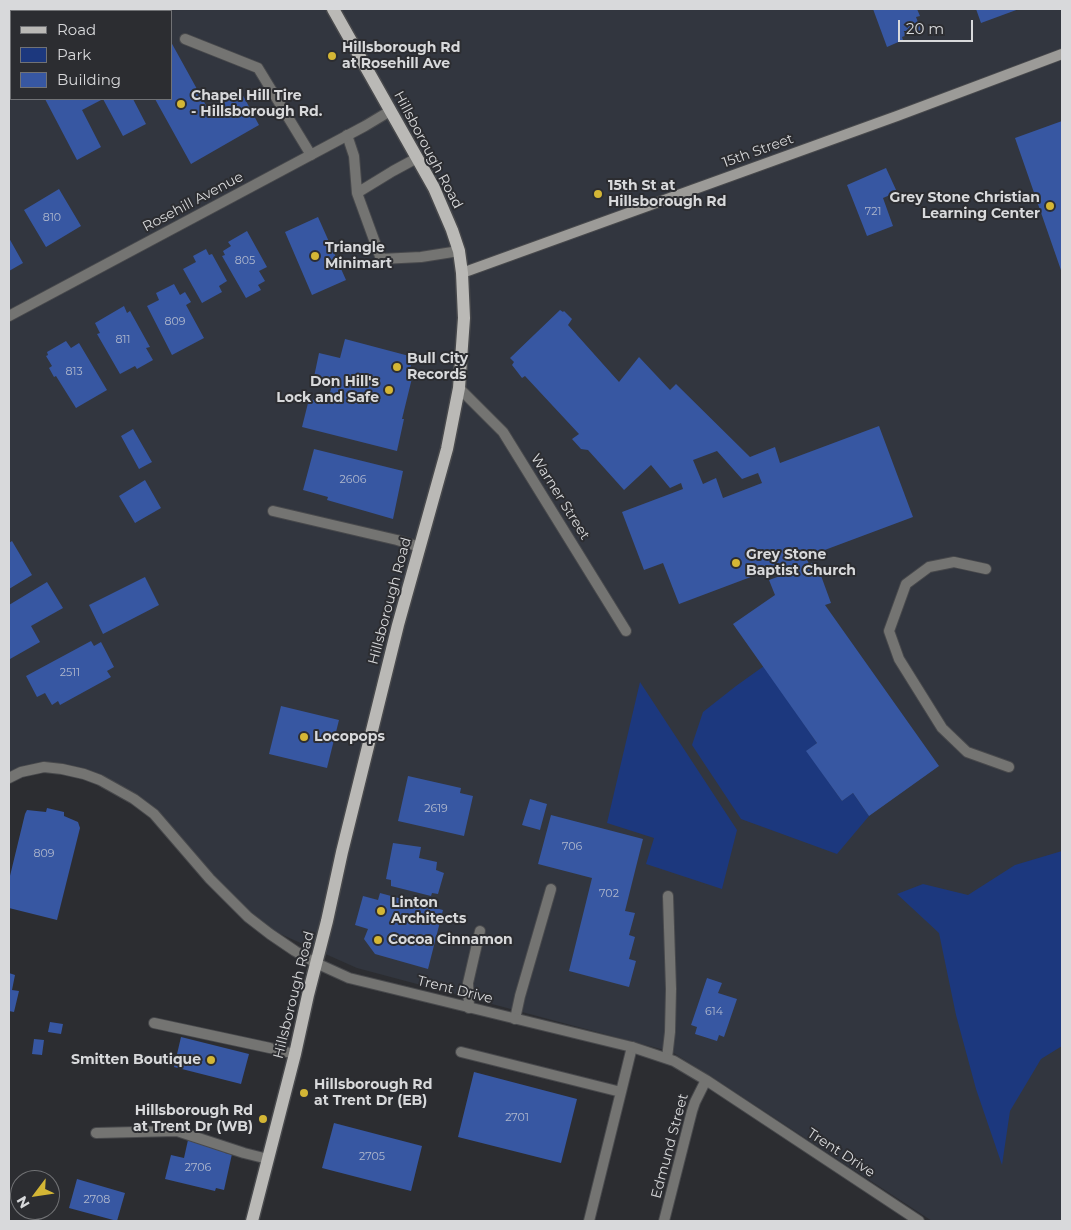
<!DOCTYPE html>
<style>
body{margin:0}
#map{position:relative;width:1071px;height:1230px;overflow:hidden;background:#2c2d31;font-family:Montserrat,sans-serif}
canvas{display:block}
.frame{position:absolute;inset:0;border:10px solid #d8d9db;pointer-events:none}
.legend{position:absolute;left:10px;top:10px;width:162px;height:90px;box-sizing:border-box;background:#2c2d31;border:1px solid #717275;margin:0;padding:6px 9px;list-style:none;font-size:15px;color:#d8d9db}
.legend li{display:flex;align-items:center;gap:10px;height:25px}
.legend b{width:25px;border:1px solid #717275}
.north{position:absolute;left:10px;top:1170px;width:50px;height:50px;box-sizing:border-box;background:#2c2d31;border:1px solid #717275;border-radius:50%;rotate:239deg;font-size:14px;font-weight:700;line-height:20px;text-align:center;color:#d8d9db}
.north::after{content:'';display:block;margin:auto;width:18px;height:22px;background:#d4b635;clip-path:polygon(50% 0,100% 100%,50% 72%,0 100%)}
.scale{position:absolute;left:898px;top:20px;width:75px;height:22px;box-sizing:border-box;border:2px solid #d8d9db;border-top:0;padding-left:6px;font-size:15px;line-height:18px;white-space:nowrap;color:#d8d9db;-webkit-text-stroke:4px #2c2d31;paint-order:stroke}
</style>
<div id="map">
<canvas width="1071" height="1230"></canvas>
<div class="frame"></div>
<ul class="legend">
<li><b style="height:6px;background:#bab9b6"></b>Road</li>
<li><b style="height:14px;background:#1c387e"></b>Park</li>
<li><b style="height:14px;background:#3757a2"></b>Building</li>
</ul>
<div class="north">N</div>
<div class="scale">20 m</div>
</div>
<script>
const context = document.querySelector('canvas').getContext('2d');
context.lineJoin = 'round';
function fillPath(path, color) { context.fillStyle = color; context.fill(path, 'evenodd'); }
const shape = rows => new Path2D(rows.map(r => 'M' + r).join(''));
function stroke(path, color, width, dash) { context.strokeStyle = color; context.lineWidth = width; context.lineCap = dash ? 'butt' : 'round'; context.setLineDash(dash || []); context.stroke(path); }
function drawText(font, color, halo, rows, align = 'center') {
  context.font = font + ' Montserrat,sans-serif'; context.lineWidth = 4; context.setLineDash([]); context.textBaseline = 'middle'; context.strokeStyle = halo; context.fillStyle = color; for (const [text, x, y, turn = 0] of rows) {
    context.save(); context.translate(x, y); context.rotate((+turn || 0) * Math.PI / 180); context.textAlign = isNaN(turn) ? turn : align; if (halo) context.strokeText(text, 0, 0); context.fillText(text, 0, 0); context.restore();
  }
}
fillPath(shape([
 [9,9,1062,9,1062,1221,932,1221,712,1077,672,1052,357,968,267,928,233,897,181,839,153,811,75,768,9,775],
 [11,11,171,11,171,99,11,99]
]), '#32363f');
fillPath(shape([
 [764,666,817,743,807,751,842,801,853,793,869,816,837,854,741,819,692,745,703,712,736,686],
 [640,682,737,830,722,889,646,864,654,838,607,823],
 [1062,851,1062,1046,1041,1059,1010,1111,1002,1165,976,1089,956,1015,939,933,897,894,923,884,968,895,1015,865]
]), '#1c387e');
fillPath(shape([
 [873,9,917,9,920,16,916,17,921,30,902,37,903,40,887,47],
 [976,9,1019,9,981,23],
 [171,42,208,109,240,90,259,125,191,164,155,99,171,99],
 [45,99,133,99,146,124,123,136,103,99,82,110,101,147,77,160],
 [1062,121,1062,273,1015,138],
 [886,168,897,192,883,198,893,226,867,236,847,185],
 [59,189,81,226,46,247,24,210],
 [318,217,346,280,312,295,285,232],
 [247,231,267,267,259,271,265,281,258,285,261,290,246,298,222,256,225,255,223,251,231,246,228,242],
 [9,238,23,263,9,271],
 [206,249,209,255,212,254,227,281,219,286,222,292,202,303,183,269,196,262,193,256],
 [174,284,180,295,185,292,191,302,186,305,204,338,172,355,147,306,159,300,156,293],
 [124,306,127,313,130,311,150,347,146,348,153,360,137,369,135,366,120,374,97,334,100,333,95,323],
 [560,310,563,312,564,311,572,319,568,325,619,382,639,357,670,390,676,384,750,457,775,447,780,463,879,426,913,517,806,557,809,564,816,562,831,603,825,605,939,766,869,816,853,793,842,801,806,751,817,743,733,624,775,595,769,580,783,575,780,566,679,604,663,563,644,570,622,512,683,489,681,483,670,488,651,465,624,490,588,450,581,449,572,439,579,434,525,376,522,378,512,365,514,362,510,358],
 [717,451,742,479,758,473,762,483,723,498,716,478,703,484,693,460],
 [345,339,413,357,409,373,413,374,402,419,404,419,397,451,302,427,309,399,327,403,333,382,314,377,319,353,340,358],
 [66,341,71,348,79,343,107,390,76,408,56,376,54,377,49,368,52,366,46,356,48,355,47,352],
 [133,429,152,462,139,469,121,436],
 [314,449,403,471,393,519,327,500,328,497,303,490],
 [145,480,161,508,135,523,119,496],
 [12,541,32,575,9,589,9,543],
 [145,577,159,605,103,634,89,605],
 [47,582,63,608,31,626,40,642,10,659,9,657,9,605],
 [91,641,94,646,101,642,114,667,107,671,111,677,60,705,58,701,52,705,45,693,37,697,26,676],
 [281,706,339,720,327,768,269,754],
 [408,776,461,788,460,793,473,796,464,836,398,821],
 [530,799,547,804,540,830,522,825],
 [47,808,64,812,64,816,78,822,80,828,57,920,9,908,9,880,25,814,27,810,46,812],
 [551,815,643,839,625,911,635,913,629,935,635,937,629,959,636,961,629,987,569,971,592,878,538,864],
 [393,843,421,847,419,858,437,862,436,870,444,873,438,894,432,893,431,896,391,886,391,880,386,879],
 [380,893,443,910,428,969,375,954,364,939,368,929,355,925,363,896,378,900],
 [9,973,15,975,12,990,19,991,14,1012,9,1011],
 [707,978,722,983,718,993,737,999,724,1037,719,1035,717,1041,695,1034,697,1027,691,1025],
 [50,1022,63,1024,61,1034,48,1032],
 [181,1037,249,1054,241,1084,174,1067],
 [34,1039,44,1040,42,1055,32,1054],
 [474,1072,577,1099,561,1163,458,1137],
 [334,1123,422,1146,411,1191,322,1168],
 [188,1140,226,1149,225,1153,232,1154,224,1190,216,1188,215,1191,165,1179,171,1155,184,1158],
 [77,1179,125,1193,117,1221,69,1208]
]), '#3757a2');
const lane = shape([
 [185,39,258,68,311,155],
 [347,135,354,156,357,193],
 [417,158,393,171,357,193,381,259,421,257,459,251],
 [273,511,397,540,420,547],
 [986,569,954,562,929,567,906,584,889,631,899,659,942,728,967,752,1009,767],
 [469,1008,468,983,480,931],
 [515,1019,520,996,551,889],
 [154,1023,270,1048,295,1054],
 [461,1052,621,1092,589,1221],
 [667,1058,670,1032,671,989,668,896],
 [621,1092,632,1047],
 [96,1133,177,1131,244,1153,268,1159]
]);
const street = shape([
 [9,316,365,126,390,111],
 [459,388,503,432,626,631],
 [9,778,21,772,44,767,62,769,84,774,100,780,134,799,154,814,210,879,248,917,270,934,295,951,316,963,349,978,632,1047,674,1061,706,1080,919,1221],
 [664,1221,692,1111,695,1102,706,1080]
]);
const secondary = shape([
 [462,273,897,116,1062,54]
]);
const primary = shape([
 [252,1221,295,1054,308,995,327,921,342,852,398,625,447,449,459,388,464,318,462,273,459,251,452,230,434,188,333,9]
]);
stroke(lane, '#48494c', 12);
stroke(street, '#48494c', 12);
stroke(secondary, '#48494c', 12);
stroke(primary, '#48494c', 15);
stroke(lane, '#747472', 10);
stroke(street, '#747472', 10);
stroke(secondary, '#9c9b98', 10);
stroke(primary, '#bab9b6', 12);
for (const [x, y, r, color] of [
 [332,56,5,"#d4b635"],
 [181,104,5,"#d4b635"],
 [598,194,5,"#d4b635"],
 [1050,206,5,"#d4b635"],
 [315,256,5,"#d4b635"],
 [397,367,5,"#d4b635"],
 [389,390,5,"#d4b635"],
 [736,563,5,"#d4b635"],
 [304,737,5,"#d4b635"],
 [381,911,5,"#d4b635"],
 [378,940,5,"#d4b635"],
 [211,1060,5,"#d4b635"],
 [304,1093,5,"#d4b635"],
 [263,1119,5,"#d4b635"]
]) { const dot = new Path2D(); dot.arc(x, y, r, 0, 2 * Math.PI); context.fillStyle = color; context.fill(dot); stroke(dot, '#2c2d31', 2); }
drawText('11px', '#b0b8cd', null, [
 ["721",873,212],
 ["810",52,218],
 ["805",245,261],
 ["809",175,322],
 ["811",123,340],
 ["813",74,372],
 ["2606",353,480],
 ["2511",70,673],
 ["2619",436,809],
 ["706",572,847],
 ["809",44,854],
 ["702",609,894],
 ["614",714,1012],
 ["2701",517,1118],
 ["2705",372,1157],
 ["2706",198,1168],
 ["2708",97,1200]
]);
drawText('bold 14px', '#d8d9db', '#2c2d31', [
 ["Hillsborough Rd",342,48],
 ["at Rosehill Ave",342,64],
 ["Chapel Hill Tire",191,96],
 ["- Hillsborough Rd.",191,112],
 ["15th St at",608,186],
 ["Hillsborough Rd",608,202],
 ["Grey Stone Christian",1040,198,"right"],
 ["Learning Center",1040,214,"right"],
 ["Triangle",325,248],
 ["Minimart",325,264],
 ["Bull City",407,359],
 ["Records",407,375],
 ["Don Hill's",379,382,"right"],
 ["Lock and Safe",379,398,"right"],
 ["Grey Stone",746,555],
 ["Baptist Church",746,571],
 ["Locopops",314,737],
 ["Linton",391,903],
 ["Architects",391,919],
 ["Cocoa Cinnamon",388,940],
 ["Smitten Boutique",201,1060,"right"],
 ["Hillsborough Rd",314,1085],
 ["at Trent Dr (EB)",314,1101],
 ["Hillsborough Rd",253,1111,"right"],
 ["at Trent Dr (WB)",253,1127,"right"]
], 'left');
drawText('14px', '#d8d9db', '#2c2d31', [
 ["Hillsborough Road",428,150,62],
 ["15th Street",758,151,-20],
 ["Rosehill Avenue",193,202,-28],
 ["Warner Street",560,497,58],
 ["Hillsborough Road",390,601,-75],
 ["Trent Drive",455,990,14],
 ["Hillsborough Road",294,995,-76],
 ["Edmund Street",670,1146,-75],
 ["Trent Drive",841,1153,33]
]);
</script>
